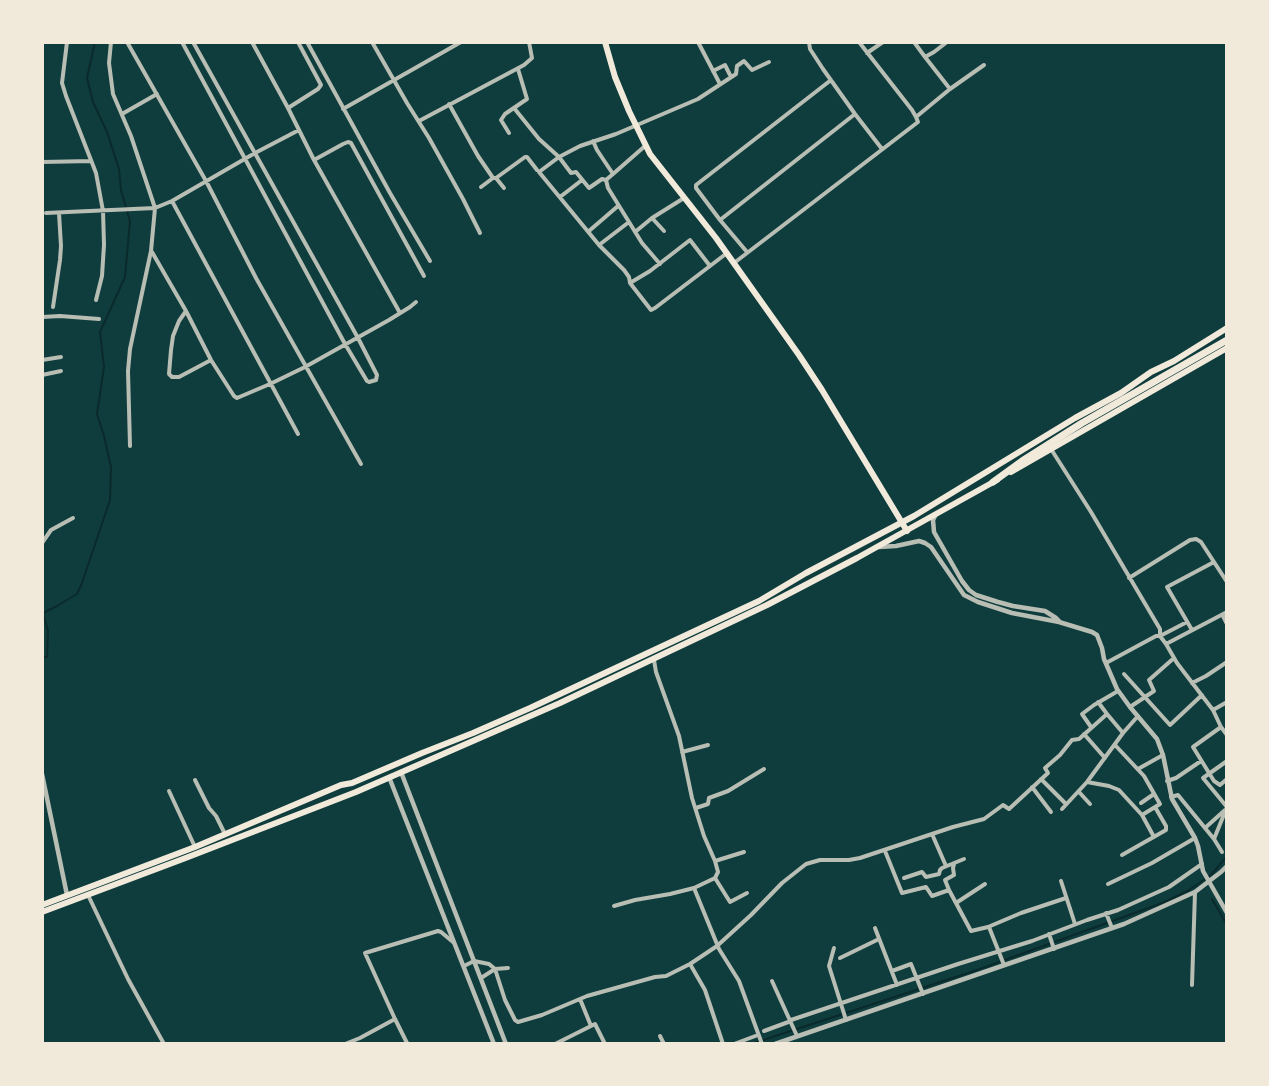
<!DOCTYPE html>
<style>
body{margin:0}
#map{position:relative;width:1269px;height:1086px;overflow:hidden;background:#0f3d3e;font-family:Raleway,sans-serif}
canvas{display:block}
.frame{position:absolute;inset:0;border:44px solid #f1e9da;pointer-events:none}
</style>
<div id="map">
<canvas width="1269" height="1086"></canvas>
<div class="frame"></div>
</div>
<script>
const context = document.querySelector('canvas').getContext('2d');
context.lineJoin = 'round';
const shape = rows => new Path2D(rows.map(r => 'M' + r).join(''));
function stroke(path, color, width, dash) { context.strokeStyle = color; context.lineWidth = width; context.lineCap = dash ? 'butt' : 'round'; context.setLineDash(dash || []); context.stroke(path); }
stroke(shape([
 [42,657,47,657,48,631,43,613,57,606,77,594,82,583,110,500,111,467,104,436,97,414,104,367,100,332,125,277,130,221,121,190,119,169,107,132,93,102,87,78,95,42],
 [1212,899,1227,925],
 [751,1044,977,970,1165,902,1189,890,1211,875,1227,856]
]), '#0a2a2b', 2);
stroke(shape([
 [67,42,62,83,66,96,96,173,103,211,104,245,102,276,96,300],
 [111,42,109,63,113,94,131,136,155,208,151,251,130,349,128,371,130,446],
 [127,42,206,181,256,278,361,464],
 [182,42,345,344,367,381,369,382,376,380,377,375,358,338,193,42],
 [252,42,288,108,314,160,400,313],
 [307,42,390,193,430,261],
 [372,42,407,103,429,138,463,199,480,233],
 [698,42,720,84],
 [809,42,810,49,823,69,855,114,882,149],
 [914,42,925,57],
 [947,42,934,52,925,57,950,89],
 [867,53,883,42],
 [713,71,725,65,731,77],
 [449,104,478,156,493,178,496,178,504,188],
 [288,108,318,89,321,85,298,42],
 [514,108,539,139,559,157,571,173,576,172,589,188,602,179,606,180,613,174,597,150,593,141],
 [343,109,461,42],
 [122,114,157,94],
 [916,117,950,89,984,65],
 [419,121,524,65,532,58,529,42],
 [509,133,501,120,505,114,527,99,518,69],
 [314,160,343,144,348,142,351,143,424,276],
 [42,162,91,161],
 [613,174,645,146],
 [496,178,525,157,527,157,537,170],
 [606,180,608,188,629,222],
 [481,187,493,178],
 [560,197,582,180],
 [172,201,298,434],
 [46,213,155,208,172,201,255,153,299,130],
 [652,218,664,231],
 [720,220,855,114],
 [589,231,618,206],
 [635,232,652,218,684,198],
 [599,245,629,222,642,243,660,264],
 [152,252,186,311,211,360,234,396,237,398,270,384,305,367,389,320,410,307,416,302],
 [747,252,720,220,696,188,696,185,831,80],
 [727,253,655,308,651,310,630,283,629,277,624,270,599,245,539,172,559,157,580,146,616,134,698,99,736,74,737,66,744,61,752,70,769,62],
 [734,263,918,122,916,117,912,110,859,42],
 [630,283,650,271,690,240,710,266],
 [53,307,60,260,61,246,59,213],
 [186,311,179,321,173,336,171,350,169,374,172,377,179,377,211,360],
 [42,317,60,316,99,319],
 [42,360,61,357],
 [42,375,61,371],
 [1051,449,1091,512,1160,629,1160,636],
 [42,543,51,530,73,518],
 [1129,578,1190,540,1196,539,1201,542,1227,582],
 [1223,616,1227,624],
 [1192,630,1167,587,1214,562],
 [1160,636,1166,644,1177,663,1213,710,1221,727,1227,735],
 [1166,644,1227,612],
 [654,660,656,672,679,736,692,798,704,836,715,861,718,872,715,878],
 [1106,663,1156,636,1160,636,1187,622],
 [1124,674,1170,725,1202,695],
 [1192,683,1206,676,1227,662],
 [1130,707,1154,691,1149,680,1174,658],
 [1213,710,1227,702],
 [1107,714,1123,733],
 [1091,727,1082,714,1094,705,1118,691],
 [1221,727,1193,747,1214,781,1220,785,1227,779],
 [1084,734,1105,758],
 [1115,745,1144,776,1160,804,1142,815],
 [682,752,708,745],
 [1227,761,1203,778,1227,807],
 [1138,769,1163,755],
 [1041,779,1066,804],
 [195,780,209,808,216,816,225,834],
 [1167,781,1176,778,1201,761],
 [1087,782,1109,786,1119,790,1142,815,1154,837],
 [1032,787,1051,812],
 [169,791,195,847],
 [1079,792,1090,804],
 [1171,797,1178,795,1214,839,1222,852],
 [1141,803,1154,794],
 [696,808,708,804,709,798,728,791,764,769],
 [1062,809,1087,782,1123,733,1138,716],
 [1205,828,1225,810],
 [932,834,946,866],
 [1214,839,1227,807],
 [885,851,902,893,926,887,932,896,949,890,971,931,988,927,1021,913,1066,898],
 [1122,855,1166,830,1166,826,1155,807],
 [715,861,744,852],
 [715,878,730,902,747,893],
 [904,878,922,872,926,877,939,874,940,870,942,868,964,859],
 [1061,881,1075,924],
 [1108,884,1152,863,1195,838],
 [694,888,719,949,739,981,762,1044],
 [949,890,945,880,954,875,953,868,954,864],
 [88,895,128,979,164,1044],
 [956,903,985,884],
 [614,906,635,900,670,894,694,888,715,878],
 [1106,913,1112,928],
 [989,927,1004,965],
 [875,928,897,985],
 [1049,934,1054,949],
 [834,948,829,966,846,1020],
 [840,958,879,939],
 [690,964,705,990,723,1044],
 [464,966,474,961,489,964,495,969,508,968],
 [892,971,911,964,923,994],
 [481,978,495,969,505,1000,515,1020,518,1022,542,1015,587,996,655,977,666,976,690,964,717,946,751,915,782,883,806,864,820,860,849,860,860,858,953,827,984,819,1003,805,1009,809,1048,773,1045,768,1060,755,1072,740,1079,739,1107,714,1098,702],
 [772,981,797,1036],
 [1192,985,1195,892],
 [580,999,591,1026],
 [791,1020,958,964,1032,941,1087,920,1118,910,1169,887,1202,864],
 [764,1031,791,1021],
 [660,1036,664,1044],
 [407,1043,395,1019,365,953,438,931,441,932,453,942],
 [345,1044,360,1038,395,1019],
 [555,1044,595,1024,605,1044],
 [734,1044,758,1035]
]), '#b8beb3', 4);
stroke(shape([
 [936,514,933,520,934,532,962,581,969,590,976,595,998,602,1013,606,1045,611,1056,618,1059,621],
 [879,547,896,546,919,541,925,543,931,547,964,595,978,602,1012,613,1059,622,1092,632,1097,635,1102,648,1104,659,1117,689,1130,707,1157,739,1163,755,1172,799,1195,838,1198,846,1203,871,1227,913],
 [401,772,506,1044],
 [42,774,67,895],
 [389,777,494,1044],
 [775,1044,1124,924,1195,892,1221,872,1227,866]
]), '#b8beb3', 4.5);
stroke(shape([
 [605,42,615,77,629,111,650,154,716,238,799,355,822,390,907,531]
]), '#f1e9da', 6);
stroke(shape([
 [1011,472,1227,348],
 [42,905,195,847,341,785,352,783,422,753,473,733,530,708,759,601,806,573,914,516,1075,418,1121,393,1151,372,1174,361,1227,328],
 [42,912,183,859,356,792,560,703,767,605,857,558,997,480]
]), '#f1e9da', 6);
stroke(shape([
 [993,482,1022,461,1082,423,1227,340]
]), '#f1e9da', 7);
</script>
